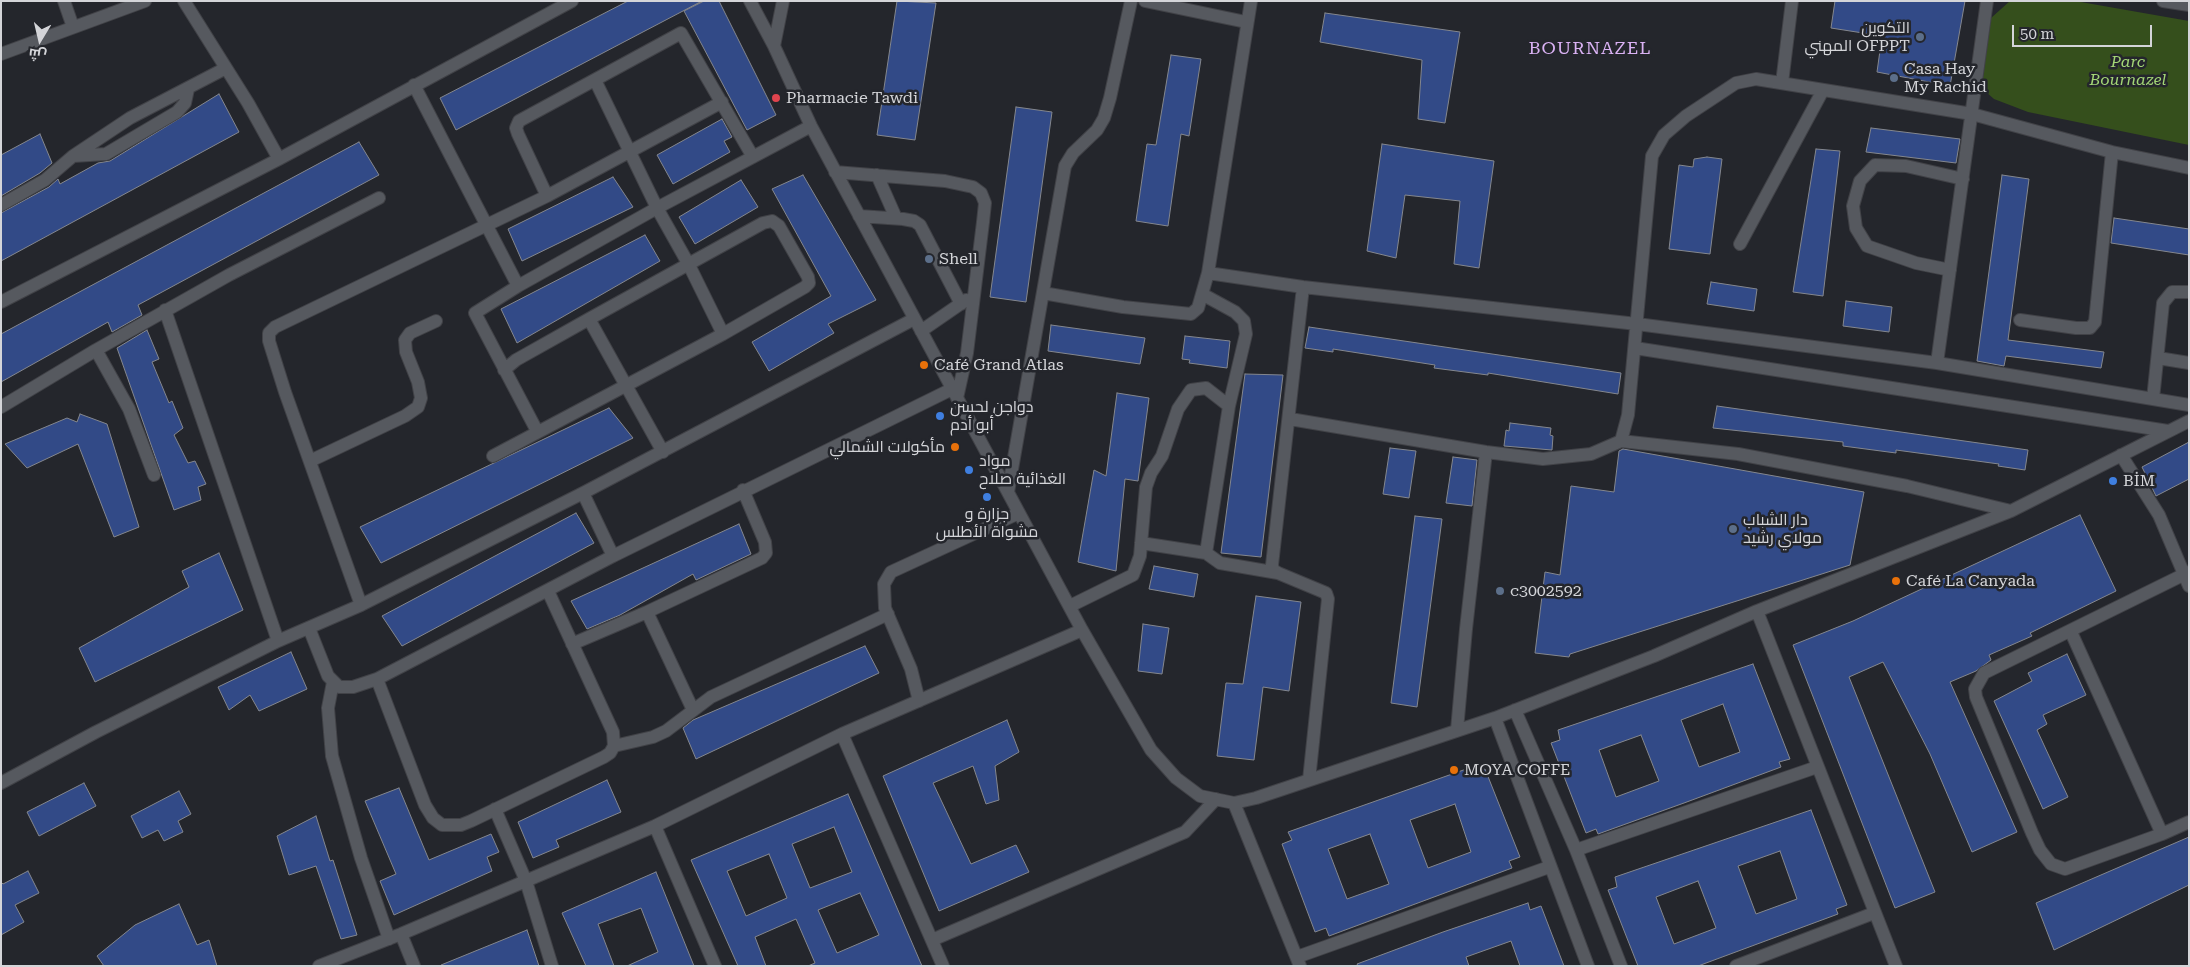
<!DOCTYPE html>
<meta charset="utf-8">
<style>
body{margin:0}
#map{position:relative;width:2190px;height:967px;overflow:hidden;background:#24262c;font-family:"Roboto Serif",Cairo,serif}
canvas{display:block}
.frame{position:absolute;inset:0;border:2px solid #d4d5d9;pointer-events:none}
.north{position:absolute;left:15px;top:15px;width:50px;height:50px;-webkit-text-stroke:4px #24262c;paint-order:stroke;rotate:189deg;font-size:14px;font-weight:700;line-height:20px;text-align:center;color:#d4d5d9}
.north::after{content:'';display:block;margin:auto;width:18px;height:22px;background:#d4d5d9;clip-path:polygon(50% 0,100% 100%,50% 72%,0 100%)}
.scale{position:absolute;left:2012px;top:25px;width:140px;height:22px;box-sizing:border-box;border:2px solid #d4d5d9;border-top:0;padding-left:6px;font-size:15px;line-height:18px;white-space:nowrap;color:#d4d5d9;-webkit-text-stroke:4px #24262c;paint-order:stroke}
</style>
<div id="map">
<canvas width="2190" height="967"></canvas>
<div class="frame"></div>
<div class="north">ش</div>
<div class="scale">50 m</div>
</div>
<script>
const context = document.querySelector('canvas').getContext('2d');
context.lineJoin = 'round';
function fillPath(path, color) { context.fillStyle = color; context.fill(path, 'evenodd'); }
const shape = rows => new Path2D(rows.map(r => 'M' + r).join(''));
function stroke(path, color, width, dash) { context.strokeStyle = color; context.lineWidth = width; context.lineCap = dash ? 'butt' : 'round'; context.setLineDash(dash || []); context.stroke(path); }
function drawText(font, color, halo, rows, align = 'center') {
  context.font = font + ' "Roboto Serif",Cairo,serif'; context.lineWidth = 5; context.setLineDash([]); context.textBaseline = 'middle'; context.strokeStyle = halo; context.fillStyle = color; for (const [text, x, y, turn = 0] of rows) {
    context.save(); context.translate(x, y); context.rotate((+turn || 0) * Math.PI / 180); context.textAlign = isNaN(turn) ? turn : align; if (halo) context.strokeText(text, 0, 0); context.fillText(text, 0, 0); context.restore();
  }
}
fillPath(shape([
 [2010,1,2075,1,2189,21,2189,145,2028,112,1994,99,1979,86,1991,18]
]), '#354f1c');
const building = shape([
 [628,1,702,1,456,130,440,98,628,1],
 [704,1,719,1,776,115,747,130,684,11,704,1],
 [897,1,936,3,915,140,877,135,897,1],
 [1835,1,1965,1,1950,86,1877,72,1882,36,1831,28,1835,1],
 [1325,13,1460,32,1445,123,1418,119,1422,60,1320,42,1325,13],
 [1171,55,1201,59,1189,136,1181,134,1168,226,1136,221,1147,144,1156,145,1171,55],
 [219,94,239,132,1,261,1,213,49,187,58,179,60,184,98,163,110,161,219,94],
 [1016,107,1052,112,1026,302,990,297,1016,107],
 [722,119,732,137,724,141,730,152,673,184,657,155,722,119],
 [1871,128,1960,139,1956,163,1866,152,1871,128],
 [40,134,52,163,40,173,1,196,1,155,40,134],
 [359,142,379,175,138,305,142,315,112,332,108,322,1,382,1,334,359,142],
 [1382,144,1494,161,1479,268,1454,264,1460,201,1405,195,1396,258,1367,251,1382,144],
 [1816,149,1840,151,1823,296,1793,292,1816,149],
 [1707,157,1722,159,1710,254,1669,249,1679,165,1693,167,1694,159,1707,157],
 [803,175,876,300,828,324,834,333,769,371,752,342,831,296,772,189,803,175],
 [2002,175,2029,179,2008,340,2104,352,2101,368,2006,356,2004,366,1977,361,2002,175],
 [613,177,633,207,522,261,508,229,613,177],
 [741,180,758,207,695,244,679,217,741,180],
 [2114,218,2189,229,2189,255,2111,243,2114,218],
 [645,235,660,261,517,343,501,309,645,235],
 [1711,282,1757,289,1754,311,1707,304,1711,282],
 [1846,301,1892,307,1889,332,1843,326,1846,301],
 [1051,325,1145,338,1140,364,1048,351,1051,325],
 [1309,327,1621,373,1618,394,1488,373,1488,375,1434,368,1435,365,1333,349,1333,352,1305,348,1309,327],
 [147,330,159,359,152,362,169,403,172,401,183,428,174,435,188,463,195,461,206,484,198,487,201,500,174,510,117,348,147,330],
 [1185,336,1230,341,1227,368,1189,363,1190,360,1182,359,1185,336],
 [1245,374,1283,375,1261,557,1221,553,1245,374],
 [1117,393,1149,398,1138,481,1125,479,1116,571,1078,562,1094,470,1106,476,1117,393],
 [1717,406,2028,450,2025,470,1998,466,1999,464,1896,450,1896,453,1843,446,1843,442,1713,428,1717,406],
 [609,408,633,438,381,563,360,527,609,408],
 [80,414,107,424,139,527,114,537,78,444,27,468,5,444,67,418,77,422,80,414],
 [1510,423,1551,428,1550,435,1553,436,1552,450,1504,446,1506,430,1509,431,1510,423],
 [2189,442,2189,479,2156,496,2142,467,2189,442],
 [1390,448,1416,451,1409,498,1383,494,1390,448],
 [1623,449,1864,492,1850,565,1570,654,1569,657,1535,653,1545,572,1560,575,1571,486,1614,492,1619,451,1623,449],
 [1453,457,1477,460,1472,506,1446,503,1453,457],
 [576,513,594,543,402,646,382,616,576,513],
 [2080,515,2116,591,2030,633,2032,636,1989,655,1991,660,1976,671,1950,682,2017,832,1972,852,1930,754,1883,662,1849,677,1935,892,1895,908,1793,645,1853,621,2080,515],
 [1415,516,1442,519,1417,707,1391,703,1415,516],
 [739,524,751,554,696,580,693,574,620,615,587,629,571,601,739,524],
 [219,553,243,610,95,682,79,648,189,587,182,571,219,553],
 [1154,566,1198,574,1194,597,1149,589,1154,566],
 [1256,596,1301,602,1289,691,1263,687,1254,760,1217,756,1226,683,1243,684,1256,596],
 [1143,624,1169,628,1162,674,1138,671,1143,624],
 [865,646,879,673,696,759,683,728,693,720,865,646],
 [291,652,307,689,259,711,250,695,229,710,218,687,291,652],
 [2067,654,2086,695,2043,715,2047,724,2037,730,2068,797,2043,809,1994,701,2032,681,2028,673,2067,654],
 [1753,664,1790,759,1779,762,1781,767,1684,803,1598,834,1596,829,1586,833,1551,743,1560,740,1558,730,1753,664],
 [1723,704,1740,752,1699,767,1681,720,1723,704],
 [1641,735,1659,781,1616,797,1599,750,1641,735],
 [1007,720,1019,752,995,766,999,800,986,804,973,766,933,783,971,864,1016,845,1029,872,939,911,883,776,1007,720],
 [1472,767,1474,773,1485,769,1520,857,1509,861,1512,868,1329,936,1326,928,1315,932,1282,844,1292,840,1288,832,1472,767],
 [1455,804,1471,852,1428,868,1410,820,1455,804],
 [1370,834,1389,884,1347,899,1328,849,1370,834],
 [607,780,621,812,556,840,559,847,533,858,518,822,607,780],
 [84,783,96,806,39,836,27,812,84,783],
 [399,788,429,860,491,834,499,852,487,857,492,871,394,915,380,881,396,874,365,801,399,788],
 [179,791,191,814,178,821,183,832,164,841,158,830,142,838,131,816,179,791],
 [848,794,922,966,808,966,815,963,796,919,755,937,766,966,738,966,691,860,848,794],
 [834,827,852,872,810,888,792,844,834,827],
 [769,854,787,898,746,916,727,871,769,854],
 [860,893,879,935,837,953,818,910,860,893],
 [1811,810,1847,905,1836,909,1838,914,1698,966,1638,966,1608,890,1617,887,1615,877,1811,810],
 [1780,851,1797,899,1756,914,1738,866,1780,851],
 [1698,881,1716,928,1674,944,1656,897,1698,881],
 [316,816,330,861,333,860,357,935,341,939,316,866,289,875,277,836,316,816],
 [2189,837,2189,885,2054,950,2036,903,2189,837],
 [28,871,39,893,15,905,24,922,1,935,1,882,3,884,28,871],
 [656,872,694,966,627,966,658,952,641,908,598,924,614,966,586,966,562,913,656,872],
 [1528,903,1530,910,1541,906,1564,966,1520,966,1511,941,1466,957,1469,966,1358,966,1357,964,1443,932,1528,903],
 [179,904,197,945,209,940,217,966,104,966,97,956,135,925,179,904],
 [527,930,539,966,441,966,441,965,527,930]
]);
fillPath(building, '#324a87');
stroke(building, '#84878e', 1);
const minor = shape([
 [64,1,73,27],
 [184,1,248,103,279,159],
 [750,1,774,46,811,126,1082,630,1151,750,1176,778,1200,796,1234,803,1256,798,1495,718,1654,656,1757,611,2011,511,2189,421],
 [1145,1,1246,22],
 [2163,1,2189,5],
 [774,46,783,1],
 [1,54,145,1],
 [595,80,657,208,689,265,723,334],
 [1782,83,1792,1],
 [414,85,518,286,657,208,811,126],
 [73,156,106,154,177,112,185,103,188,89],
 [835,172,945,181,973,187,981,193,985,203,983,222,967,353,957,398],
 [877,175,896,218],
 [547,196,518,134,516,128,519,121,681,33,753,157],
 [1,205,45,180,73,156,130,118,226,68],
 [859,216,903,219,914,221,920,225,961,304],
 [1740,244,1822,92],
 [1950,270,1916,263,1867,246,1856,228,1853,206,1860,181,1875,165,1906,166,1963,179],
 [1208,273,1303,287,1637,324,1937,363,2189,405],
 [518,286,475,313,537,431],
 [1043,293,1123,307,1191,314,1198,308,1208,273,1251,1],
 [1,302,279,159,572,1],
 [165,310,278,641],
 [589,319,663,452],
 [2020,320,2076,328,2090,328,2095,322,2112,152],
 [921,331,966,300],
 [1635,348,2168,431],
 [96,350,229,275,379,198],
 [2158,358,2189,363],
 [1937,363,1987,1],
 [2153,399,2163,303,2172,292,2189,292],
 [1,407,96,350,129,409,154,475],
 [1290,419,1486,452,1543,459,1591,454,1621,441,1738,454,1907,486,2011,511],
 [1621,441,1628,415,1652,156,1664,135,1686,116,1736,83,1756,79,1972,114,2112,152,2189,168],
 [2121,455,2159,515,2189,586],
 [493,456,723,334,805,287,809,283,808,277,779,226,772,221,763,223,589,319,516,360,504,370],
 [310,461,405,416,418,407,421,398,418,382,406,352,405,340,410,333,436,321],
 [1008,492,1065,166,1073,153,1097,130,1104,118,1110,98,1131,1],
 [583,493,613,556],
 [1141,543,1206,553,1229,406],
 [1206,553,1220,563,1278,573,1326,593,1328,599,1309,780],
 [2189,572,1984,673,1975,689,1976,697,2032,833,2040,850,2051,864,2065,869,2162,834,2189,822],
 [1278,573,1273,570,1272,565,1303,287],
 [361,605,285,392,269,341,269,333,275,327,547,196,722,102],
 [1070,606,1133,575,1140,556,1146,487,1151,473,1162,456,1178,409,1191,390,1206,388,1229,406,1246,334,1244,321,1235,312,1202,294],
 [1757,611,1896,966],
 [647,612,762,558,766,553,765,542,743,490],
 [309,628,328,676,339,687,353,687,377,679,613,556,952,389],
 [2071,632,2162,834],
 [572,644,647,612,693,710],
 [377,679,425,805,433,818,442,825,461,825,471,821,604,757,610,753,614,746,613,732,548,591],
 [333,682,328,708,332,756,361,858,389,939],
 [919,701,911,669,885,608,884,584,891,572,1019,513],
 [1515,710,1576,850,1621,966],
 [1495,718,1588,966],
 [1457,730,1466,629,1486,452],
 [842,734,943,966],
 [614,746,653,737,666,731,711,697,888,614],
 [1,783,96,732,278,641,361,605,583,493,914,319],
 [1234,803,1300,966],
 [495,809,526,881,552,966],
 [655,826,715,966],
 [1576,850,1817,767],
 [401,934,414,966],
 [932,940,1185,832,1216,799],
 [1297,957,1549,867],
 [319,966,401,934,655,826,842,734,1082,630],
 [1736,966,1874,913]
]);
stroke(minor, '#414247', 14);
stroke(minor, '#56595f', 12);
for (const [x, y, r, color] of [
 [1920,37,5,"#5c6f8a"],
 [1894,78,5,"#5c6f8a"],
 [776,98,5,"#e0444e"],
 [929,259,5,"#5c6f8a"],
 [924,365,5,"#e8710a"],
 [940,416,5,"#3f7fe0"],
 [955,447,5,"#e8710a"],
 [969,470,5,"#3f7fe0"],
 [2113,481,5,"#3f7fe0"],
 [987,497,5,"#3f7fe0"],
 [1733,529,5,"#5c6f8a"],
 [1896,581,5,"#e8710a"],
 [1500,591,5,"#5c6f8a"],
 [1454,770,5,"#e8710a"]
]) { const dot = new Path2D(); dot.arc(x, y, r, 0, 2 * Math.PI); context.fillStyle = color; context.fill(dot); stroke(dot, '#24262c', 2); }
drawText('16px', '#d4d5d9', '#24262c', [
 ["التكوين",1910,28,"right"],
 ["المهني OFPPT",1910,46,"right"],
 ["Casa Hay",1904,69],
 ["My Rachid",1904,87],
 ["Pharmacie Tawdi",786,98],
 ["Shell",939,259],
 ["Café Grand Atlas",934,365],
 ["دواجن لحسن",950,407],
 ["أبو أدم",950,425],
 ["مأكولات الشمالي",945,447,"right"],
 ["مواد",979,461],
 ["الغذائية صلاح",979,479],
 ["BİM",2123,481],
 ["جزارة و",987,514,"center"],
 ["مشواة الأطلس",987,532,"center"],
 ["دار الشباب",1743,520],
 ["مولاي رشيد",1743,538],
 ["Café La Canyada",1906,581],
 ["c3002592",1510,591],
 ["MOYA COFFE",1464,770]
], 'left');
drawText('italic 16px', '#a3d676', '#24262c', [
 ["Parc",2128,62],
 ["Bournazel",2128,80]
]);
context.letterSpacing = '1px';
drawText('18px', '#dab2f4', '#24262c', [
 ["BOURNAZEL",1590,49]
]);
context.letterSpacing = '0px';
</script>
